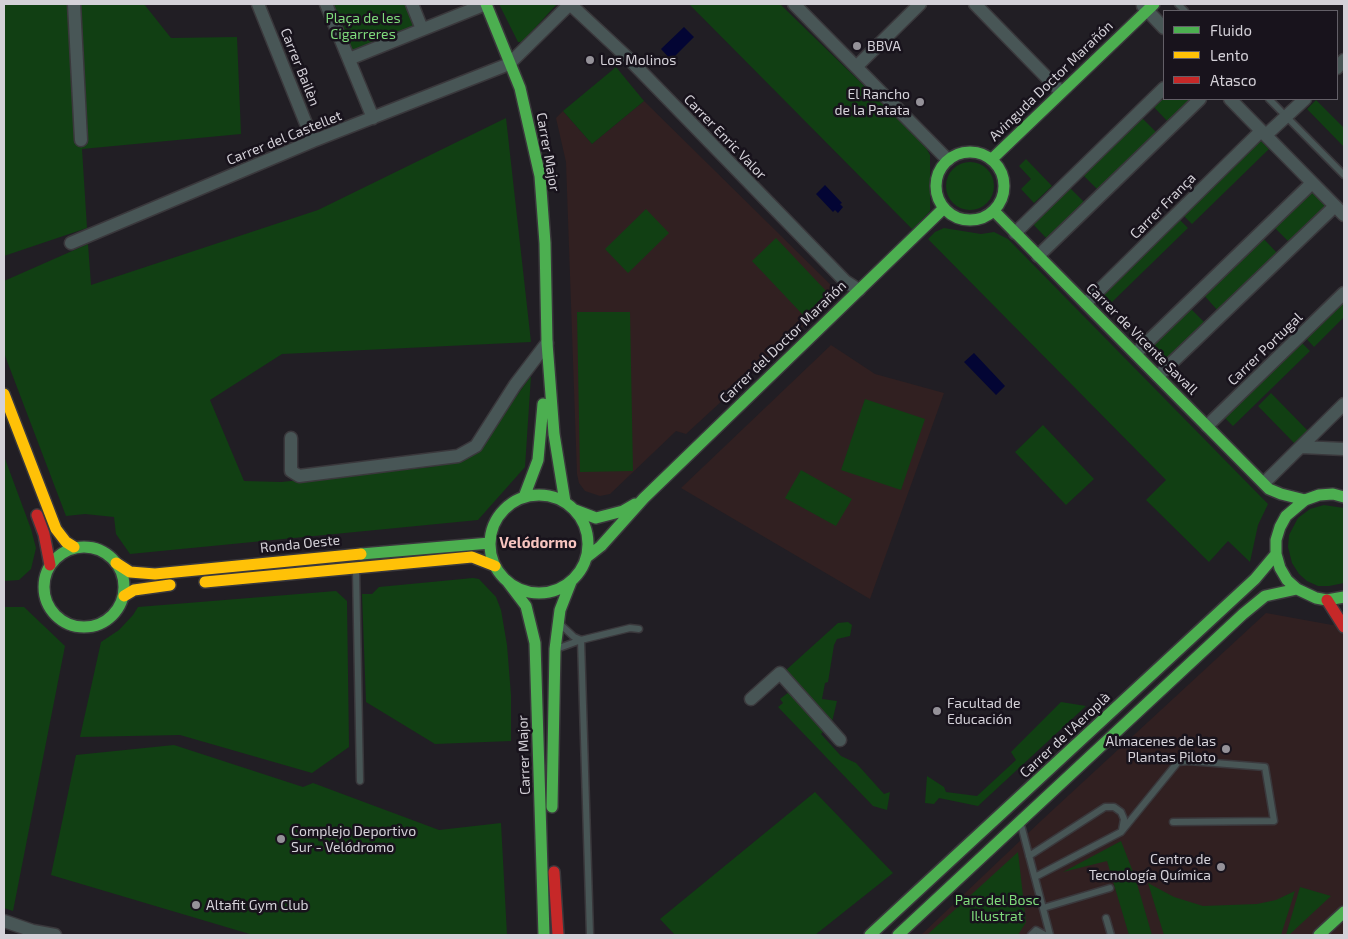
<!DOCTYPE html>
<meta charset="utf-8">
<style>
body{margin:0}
#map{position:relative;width:1348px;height:939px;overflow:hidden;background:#211e24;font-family:"Exo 2",sans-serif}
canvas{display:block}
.frame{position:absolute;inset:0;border:5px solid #d4d1d8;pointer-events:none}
.legend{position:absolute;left:1163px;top:10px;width:175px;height:90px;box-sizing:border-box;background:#18131c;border:1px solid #635f67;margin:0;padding:6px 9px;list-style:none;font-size:15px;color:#d4d1d8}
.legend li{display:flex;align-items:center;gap:10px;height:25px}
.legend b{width:25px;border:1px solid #635f67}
</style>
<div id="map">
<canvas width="1348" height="939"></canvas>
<div class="frame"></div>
<ul class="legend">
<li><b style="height:6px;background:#4caf50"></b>Fluido</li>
<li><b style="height:6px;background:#ffc107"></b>Lento</li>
<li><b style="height:6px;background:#c62828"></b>Atasco</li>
</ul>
</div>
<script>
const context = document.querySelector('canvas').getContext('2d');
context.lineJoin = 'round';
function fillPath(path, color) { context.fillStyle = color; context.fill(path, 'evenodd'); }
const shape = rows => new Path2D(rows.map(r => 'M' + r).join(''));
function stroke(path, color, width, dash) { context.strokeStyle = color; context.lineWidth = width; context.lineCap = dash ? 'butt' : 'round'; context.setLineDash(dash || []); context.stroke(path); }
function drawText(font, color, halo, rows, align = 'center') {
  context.font = font + ' "Exo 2",sans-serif'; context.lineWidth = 5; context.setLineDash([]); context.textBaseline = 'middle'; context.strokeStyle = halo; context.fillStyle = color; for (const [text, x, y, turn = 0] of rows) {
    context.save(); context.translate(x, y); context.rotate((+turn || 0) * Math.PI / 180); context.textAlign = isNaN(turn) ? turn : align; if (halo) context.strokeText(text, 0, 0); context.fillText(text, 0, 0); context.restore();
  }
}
fillPath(shape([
 [644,101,839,293,686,434,676,431,610,494,600,496,585,491,579,483,577,474,566,162,556,118,563,111,592,144],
 [831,345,875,374,944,393,870,599,681,488],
 [1266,613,1332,625,1344,620,1344,935,921,935,1043,819]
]), '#312021');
fillPath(shape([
 [4,4,144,4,171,38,237,37,241,134,82,149,87,228,4,256],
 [330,4,410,4,419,27,351,55],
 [499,4,557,4,522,42,518,42],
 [689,4,780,4,924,144,930,155,930,211,913,230],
 [616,67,644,101,592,144,563,111],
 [1164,94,1164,99,1194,99,1169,123,1153,106],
 [1316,100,1344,128,1344,147,1307,109],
 [1141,117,1157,133,1098,190,1082,174],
 [506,118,531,342,282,354,210,400,244,481,281,482,432,467,474,455,531,376,525,467,478,520,130,554,116,534,114,517,85,514,66,516,4,353,4,281,88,244,91,285,318,210],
 [1258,138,1269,149,1192,224,1181,213],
 [1026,159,1052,186,1034,203,1021,189,1031,179,1019,166],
 '946 186a24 24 0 1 1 48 0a24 24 0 1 1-48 0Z',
 [1068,186,1085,203,1047,239,1031,222],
 [1311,190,1327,207,1290,243,1273,226],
 [646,209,669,233,628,273,605,249],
 [1177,217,1188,228,1111,303,1100,292],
 [944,228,981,234,994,232,1008,239,1268,504,1258,525,1250,562,1228,541,1209,562,1146,500,1166,480,928,239,935,232],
 [1262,237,1278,254,1218,311,1203,294],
 [776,238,828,293,804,316,752,261],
 [1344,296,1344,317,1314,347,1303,335],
 [1189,307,1206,324,1168,360,1152,343],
 [577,312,630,312,633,471,580,472],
 [1299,340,1310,351,1233,426,1222,415],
 [1271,393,1309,432,1296,445,1258,406],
 [865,399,925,419,901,490,841,470],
 [1043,425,1094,479,1066,505,1015,452],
 [4,456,31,529,36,548,31,569,19,580,4,581],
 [801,470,852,499,836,526,785,498],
 [1324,505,1344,508,1344,583,1329,586,1318,586,1307,581,1299,574,1292,563,1288,547,1289,535,1298,518,1310,509],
 [473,578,479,579,496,597,501,610,507,645,511,695,511,741,435,744,366,702,362,594,372,594,379,587],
 [336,591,347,601,349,747,312,773,180,735,80,737,101,642,119,630,133,615,138,607],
 [4,607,24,607,65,646,13,911,4,908],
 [848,622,852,625,850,636,837,639,834,645,828,682,825,683,822,699,837,701,832,722,785,671,838,623],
 [789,692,825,730,821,734,841,756,856,763,884,794,890,792,887,810,873,806,778,707,783,703,780,699],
 [1061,702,1086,706,978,806,939,798,934,804,925,803,927,776,944,787,946,792,977,796,1016,760,1011,752],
 [174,745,303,787,313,783,439,830,501,823,507,935,253,935,51,875,76,755],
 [815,792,893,873,815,935,675,935,660,919],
 [1121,841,1135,877,1152,935,1129,935,1107,861,1063,872],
 [1018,852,1026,922,1018,935,927,935],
 [1148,883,1174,897,1203,906,1257,904,1276,900,1295,891,1281,935,1164,935],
 [1300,887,1331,896,1289,935,1286,935]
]), '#113f13');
fillPath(shape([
 [684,27,694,37,671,60,661,49],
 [825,185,842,203,840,204,843,207,838,213,835,210,833,212,816,194],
 [974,353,1005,386,996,395,964,362]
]), '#030534');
const lane = shape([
 [1178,4,1185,11],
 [1269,99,1344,175],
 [356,570,360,781],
 [560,624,574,637,581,640],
 [559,648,581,640],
 [1021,825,1050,935],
 [1029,856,1105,807,1114,807,1121,812,1124,819,1122,830],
 [1035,877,1121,832,1178,762,1189,761,1265,767,1274,821,1173,822],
 [1043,908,1110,888],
 [1106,918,1111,935],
 [590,935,581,640,630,628,639,629],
 [1031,935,1036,930,1045,935]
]);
const street = shape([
 [74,4,81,140],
 [258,4,313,141],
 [326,4,373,118],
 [412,4,422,29],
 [570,4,629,59,845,281,859,290],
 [794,4,948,160],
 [975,4,1061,92],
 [1143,6,1164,28],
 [349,59,486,4],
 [856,67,920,4],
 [1337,68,1344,60],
 [1230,99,1344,215],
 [1266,135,1305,99],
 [1015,233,1164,88],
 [71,243,313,141,509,64,570,4],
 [1038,256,1200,99],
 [1086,303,1261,131],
 [1136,353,1312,183],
 [1158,376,1335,206],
 [1207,426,1344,293],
 [291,438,291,471,299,476,458,456,476,446,515,385,547,343],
 [1301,447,1344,449],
 [1264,483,1344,404],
 [751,699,780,673,840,740],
 [4,921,33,931,55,935]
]);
const fast = shape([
 [486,4,520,88,540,176,545,243,547,343,554,434,565,502],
 '936 186a34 34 0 1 1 68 0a34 34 0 1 1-68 0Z',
 [992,159,1154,4],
 [994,211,1269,489,1281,494,1305,500],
 '490 544a49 49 0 1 1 98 0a49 49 0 1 1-98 0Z',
 [524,497,538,460,543,404],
 [1344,497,1333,494,1319,495,1305,500,1286,516,1280,527,1276,540,1276,554,1280,568,1287,580,1297,589,1316,598,1327,600,1344,597],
 [575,510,596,518,623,511,635,504],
 '44 587a40 40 0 1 1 80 0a40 40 0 1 1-80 0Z',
 [361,554,490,543],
 [587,557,601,546,644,498,944,208],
 [507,581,526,606,535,643,544,935],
 [552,807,555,649,560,610,571,582],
 [870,935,1255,579,1276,554],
 [898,935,1243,614,1265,596,1297,589],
 [1319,935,1344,912]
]);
const slow = shape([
 [4,394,56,529,66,542,74,547],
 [116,563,130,572,155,574,361,554],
 [205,582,472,557,495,566],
 [124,596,134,590,170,585]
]);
const jam = shape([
 [37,515,44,534,50,565],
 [1327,600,1344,627],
 [554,872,558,935]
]);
stroke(lane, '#3a383c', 9);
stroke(street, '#3a383c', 15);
stroke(fast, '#3a383c', 14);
stroke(slow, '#3a383c', 14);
stroke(jam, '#3a383c', 14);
stroke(lane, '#485656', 6);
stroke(street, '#485656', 12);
stroke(fast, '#4caf50', 11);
stroke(slow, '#ffc107', 11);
stroke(jam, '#c62828', 11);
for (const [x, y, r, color] of [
 [857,46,5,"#959299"],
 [590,60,5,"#959299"],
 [920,102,5,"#959299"],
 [937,711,5,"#959299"],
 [1226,749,5,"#959299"],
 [281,839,5,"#959299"],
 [1221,867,5,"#959299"],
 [196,905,5,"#959299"]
]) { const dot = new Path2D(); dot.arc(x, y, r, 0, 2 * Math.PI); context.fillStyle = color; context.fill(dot); stroke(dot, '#18131c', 2); }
drawText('14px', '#7fdb7c', '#18131c', [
 ["Plaça de les",363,18],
 ["Cigarreres",363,34],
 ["Parc del Bosc",997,900],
 ["Il·lustrat",997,916]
]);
drawText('14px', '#d4d1d8', '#18131c', [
 ["BBVA",867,46],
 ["Los Molinos",600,60],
 ["El Rancho",910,94,"right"],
 ["de la Patata",910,110,"right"],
 ["Facultad de",947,703],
 ["Educación",947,719],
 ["Almacenes de las",1216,741,"right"],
 ["Plantas Piloto",1216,757,"right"],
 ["Complejo Deportivo",291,831],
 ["Sur - Velódromo",291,847],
 ["Centro de",1211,859,"right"],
 ["Tecnología Química",1211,875,"right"],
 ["Altafit Gym Club",206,905]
], 'left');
drawText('14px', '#d4d1d8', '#18131c', [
 ["Carrer Bailèn",300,67,68],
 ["Avinguda Doctor Marañón",1051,81,-44],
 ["Carrer Enric Valor",725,137,46],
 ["Carrer del Castellet",284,138,-22],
 ["Carrer Major",548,152,80],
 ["Carrer França",1163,206,-45],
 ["Carrer de Vicente Savall",1142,339,45],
 ["Carrer del Doctor Marañón",783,342,-44],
 ["Carrer Portugal",1265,349,-44],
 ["Ronda Oeste",300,544,-6],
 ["Carrer de l'Aeroplà",1065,735,-43],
 ["Carrer Major",524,755,-92]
]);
drawText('bold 15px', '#f7c4bf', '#18131c', [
 ["Velódormo",538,543]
]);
</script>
